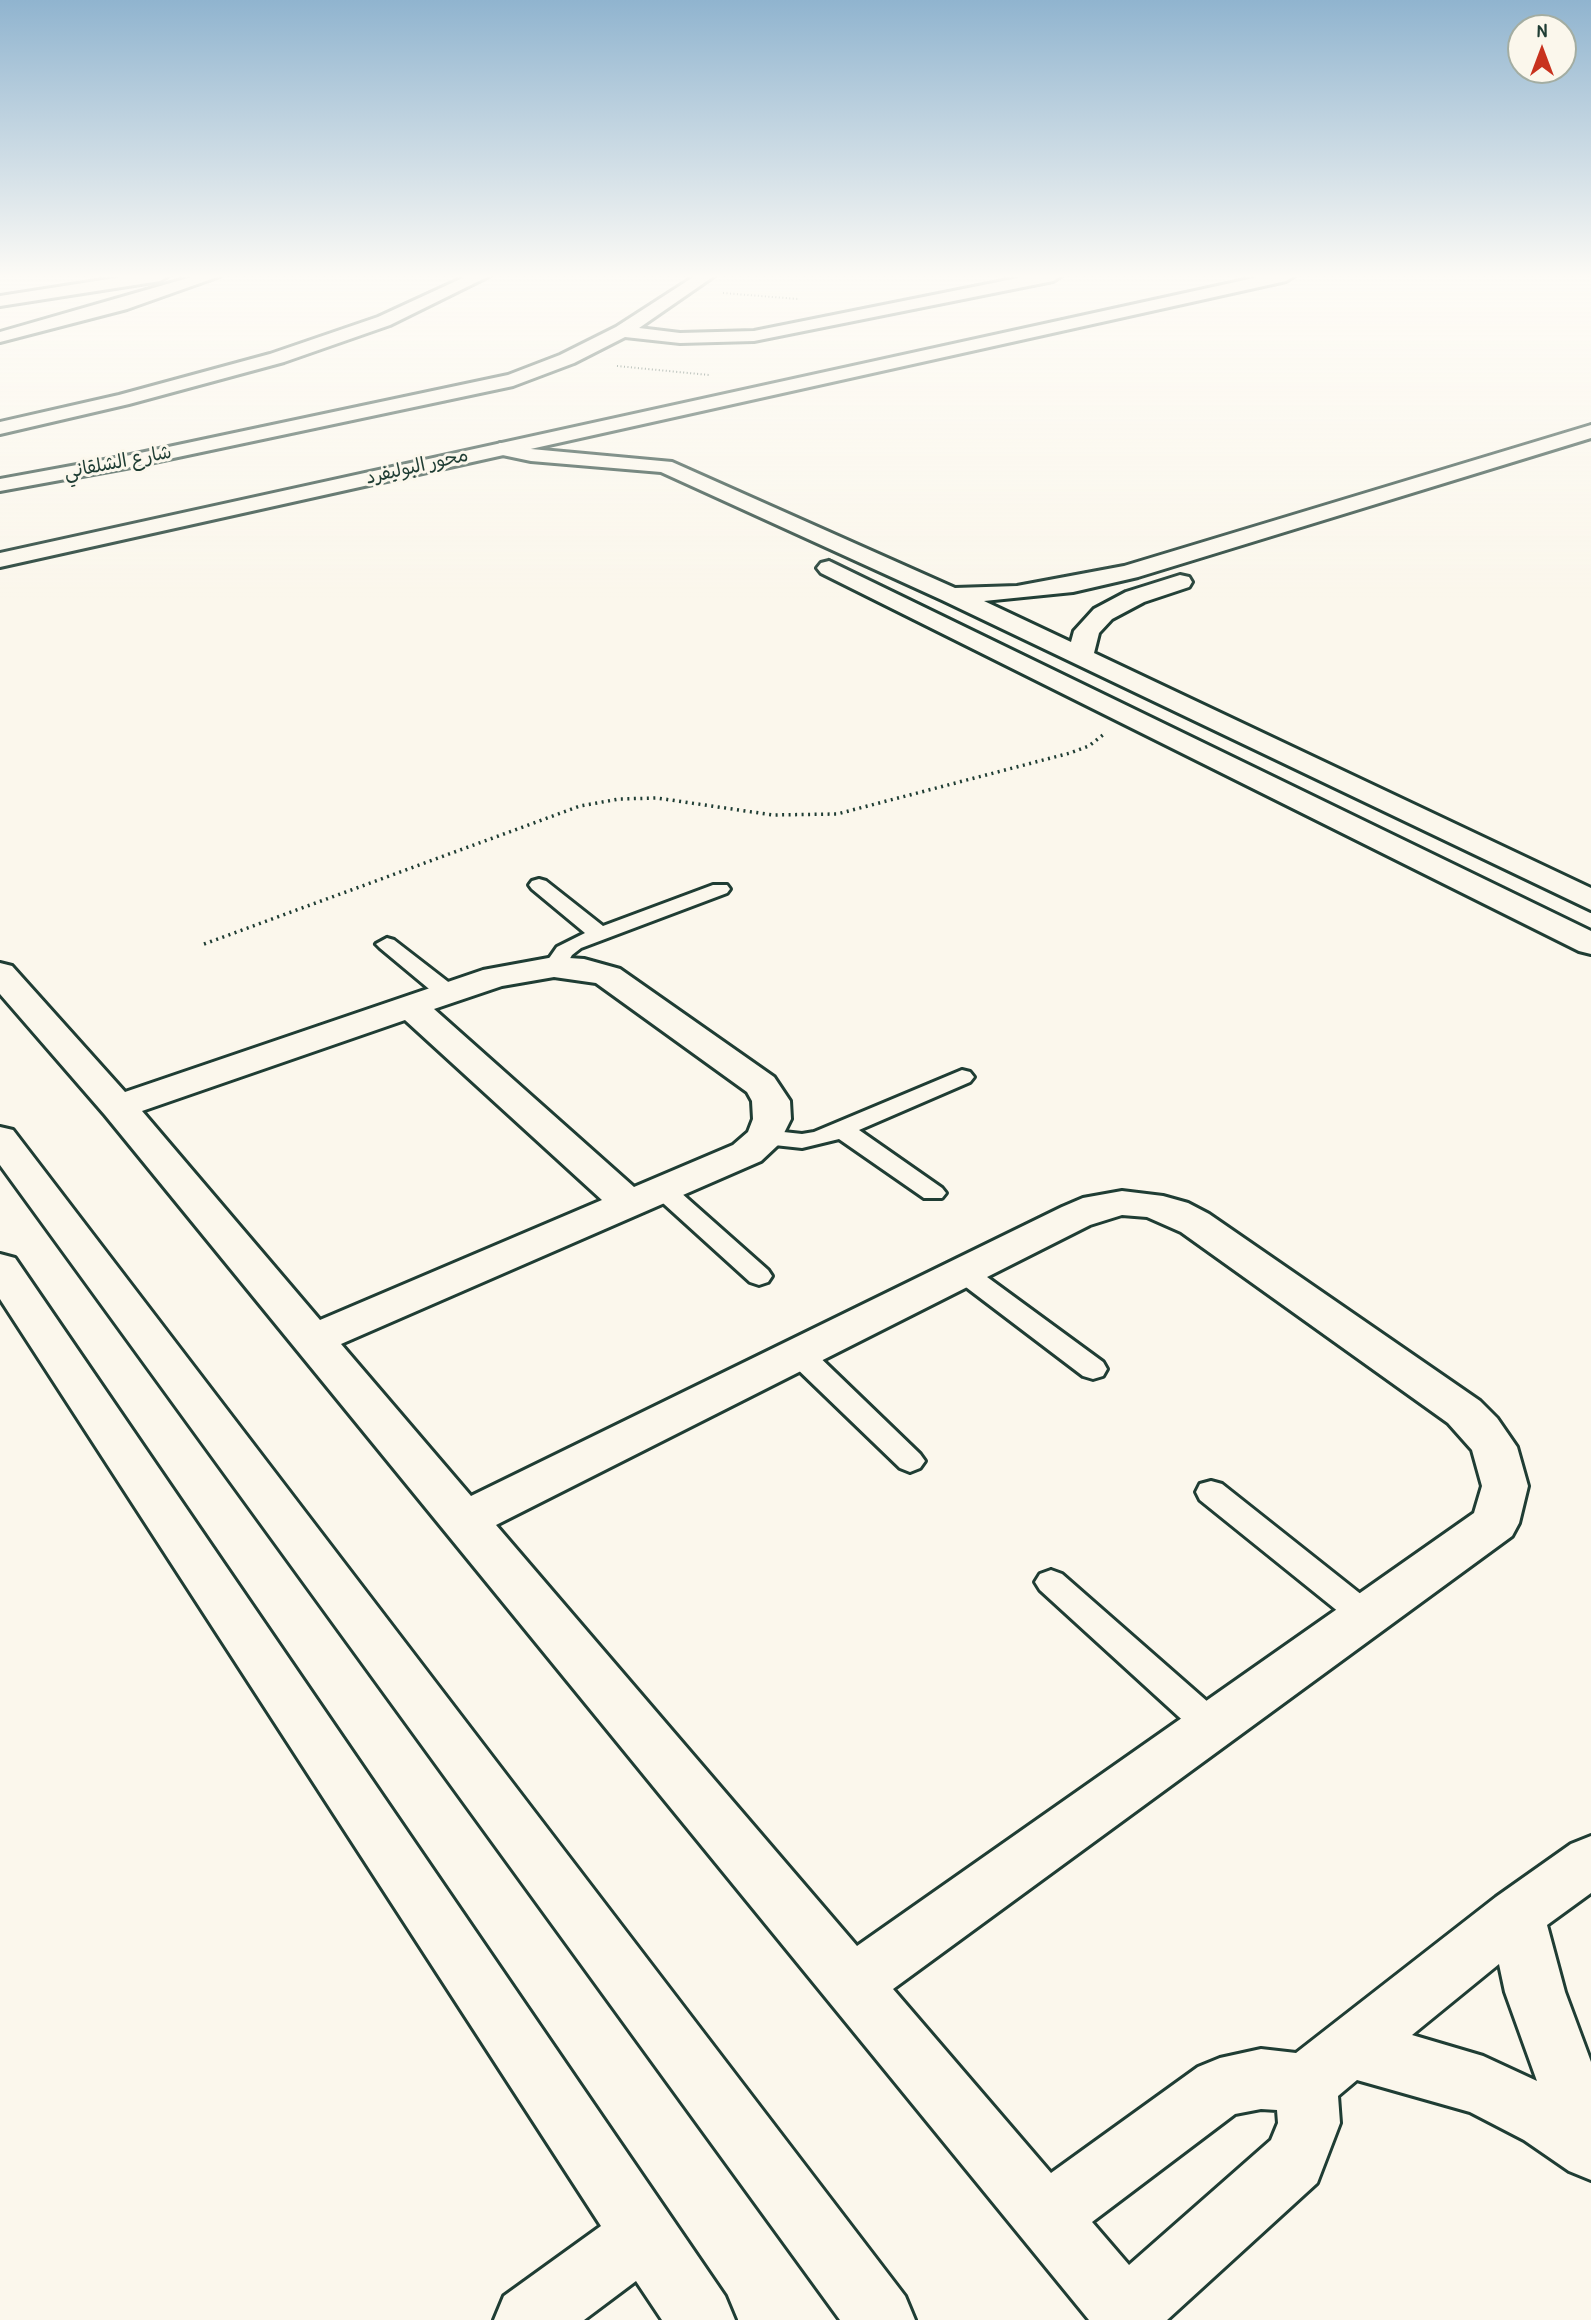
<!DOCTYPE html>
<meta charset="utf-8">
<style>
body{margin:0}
#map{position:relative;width:1591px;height:2320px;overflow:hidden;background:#fbf7ec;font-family:"Patrick Hand",sans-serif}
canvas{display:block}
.north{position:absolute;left:1507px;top:14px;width:70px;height:70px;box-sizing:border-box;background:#fbf7ec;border:2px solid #a3ada2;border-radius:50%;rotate:0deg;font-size:19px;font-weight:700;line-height:28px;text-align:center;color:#1f3d34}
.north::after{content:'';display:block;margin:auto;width:24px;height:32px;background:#c8321e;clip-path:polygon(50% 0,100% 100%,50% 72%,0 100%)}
</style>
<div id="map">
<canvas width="1591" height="2320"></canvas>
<div class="north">N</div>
</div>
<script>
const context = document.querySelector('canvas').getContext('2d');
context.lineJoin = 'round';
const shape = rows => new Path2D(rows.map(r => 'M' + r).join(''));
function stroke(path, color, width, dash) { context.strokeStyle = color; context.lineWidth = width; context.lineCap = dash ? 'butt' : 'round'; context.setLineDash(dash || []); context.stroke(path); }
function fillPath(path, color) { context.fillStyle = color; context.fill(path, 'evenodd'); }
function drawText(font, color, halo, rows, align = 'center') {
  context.font = font + ' "Patrick Hand","Playpen Sans Arabic",sans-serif'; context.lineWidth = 6; context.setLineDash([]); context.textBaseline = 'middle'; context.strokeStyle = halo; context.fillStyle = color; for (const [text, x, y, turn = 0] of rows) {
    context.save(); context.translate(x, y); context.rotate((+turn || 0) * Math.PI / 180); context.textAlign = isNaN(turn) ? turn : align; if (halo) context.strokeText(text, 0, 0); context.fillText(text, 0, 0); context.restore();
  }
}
const lane = shape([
 [539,879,546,881,603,926,713,885,727,885,730,889,727,893,581,948,572,955,562,972,554,973,543,967,557,947,585,933,532,889,529,885,532,881,539,879],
 [387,938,394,940,456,988,459,993,456,998,440,998,380,948,376,944,387,938],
 [962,1070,970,1072,974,1077,970,1082,859,1130,942,1188,946,1193,942,1198,924,1198,839,1139,802,1148,765,1144,756,1142,753,1137,756,1132,765,1130,802,1134,814,1132,962,1070],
 [662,1181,671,1184,768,1270,772,1276,768,1282,759,1285,750,1282,653,1194,650,1189,653,1184,662,1181],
 [963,1264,972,1266,1103,1362,1107,1369,1103,1376,1093,1379,1083,1376,954,1278,950,1272,954,1266,963,1264],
 [799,1345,809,1347,920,1454,925,1461,920,1468,910,1472,900,1468,789,1361,785,1354,789,1347,799,1345],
 [1211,1481,1222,1484,1377,1607,1382,1616,1377,1625,1366,1628,1355,1625,1200,1500,1196,1492,1200,1484,1211,1481],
 [1051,1570,1062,1574,1225,1717,1230,1727,1225,1737,1213,1741,1201,1737,1040,1590,1035,1582,1040,1574,1051,1570]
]);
const street = shape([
 [195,276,220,276,127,309,0,342,0,332,195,276],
 [467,276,489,276,390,325,284,362,129,404,0,434,0,422,119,395,270,354,378,317,467,276],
 [695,276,714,276,639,328,680,333,754,331,1028,276,1061,276,1053,281,754,341,680,343,625,337,574,363,513,386,126,468,0,491,0,479,126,456,508,375,560,355,616,327,695,276],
 [1591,425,1591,438,1138,577,1073,592,984,601,1071,642,1074,631,1094,609,1126,592,1180,575,1189,577,1192,582,1189,587,1144,602,1112,619,1099,633,1094,653,1591,888,1591,910,942,600,661,472,531,461,493,453,490,449,500,443,531,449,672,462,955,588,1017,586,1124,566,1591,425],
 [829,561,1591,931,1591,954,1579,951,821,573,817,568,821,563,829,561],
 [554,957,584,959,620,969,774,1077,790,1101,791,1119,778,1145,761,1161,341,1344,471,1496,1062,1207,1083,1198,1122,1191,1163,1196,1188,1203,1209,1214,1480,1401,1497,1418,1517,1447,1528,1486,1519,1523,1512,1536,893,1989,1051,2173,1198,2067,1220,2058,1261,2049,1296,2053,1496,1897,1571,1844,1591,1836,1591,1893,1547,1925,1565,1992,1591,2062,1591,2180,1569,2171,1524,2140,1470,2112,1357,2080,1338,2096,1340,2123,1317,2183,1167,2320,1089,2320,105,1115,0,994,0,963,12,966,125,1092,483,970,554,957],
 [554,977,596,983,747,1092,752,1101,753,1119,748,1132,733,1145,634,1187,434,1009,502,986,554,977],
 [405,1020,602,1200,320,1320,142,1111,405,1020],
 [1122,1215,1147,1217,1181,1232,1448,1423,1472,1450,1482,1486,1474,1513,857,1946,496,1525,1090,1225,1122,1215],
 [1499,1964,1505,1992,1537,2081,1483,2056,1412,2035,1499,1964],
 [1261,2109,1277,2110,1278,2123,1271,2140,1129,2265,1092,2222,1235,2114,1261,2109],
 [0,1127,13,1130,905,2296,915,2320,840,2320,0,1165,0,1127],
 [0,1254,15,1258,725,2296,735,2320,662,2320,636,2281,584,2320,494,2320,504,2296,601,2226,0,1299,0,1254]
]);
const secondary = shape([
 [128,276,168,276,160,281,0,306,0,296,128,276],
 [1263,276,1294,276,1286,281,0,567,0,553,1263,276]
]);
stroke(lane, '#1f3d34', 6);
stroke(street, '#1f3d34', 6);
stroke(secondary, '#1f3d34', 6);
stroke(shape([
 [723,293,798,299],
 [617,366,709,375]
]), '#1f3d34', 2, [1, 2.5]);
stroke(shape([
 [204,944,580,806,619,799,657,798,773,815,837,814,1070,753,1089,746,1104,734]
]), '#1f3d34', 3.5, [2, 4.5]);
fillPath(lane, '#fbf7ec');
fillPath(street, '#fbf7ec');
fillPath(secondary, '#fbf7ec');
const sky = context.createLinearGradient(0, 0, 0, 601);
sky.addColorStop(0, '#90b4cf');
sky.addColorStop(0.46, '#fdfbf6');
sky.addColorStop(1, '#fdfbf600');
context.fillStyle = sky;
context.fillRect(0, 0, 1591, 601);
drawText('19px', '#1f3d34', '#fbf7ec', [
 ["شارع الشلقاني",118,463,-11],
 ["محور البوليفرد",417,467,-13]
]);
</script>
